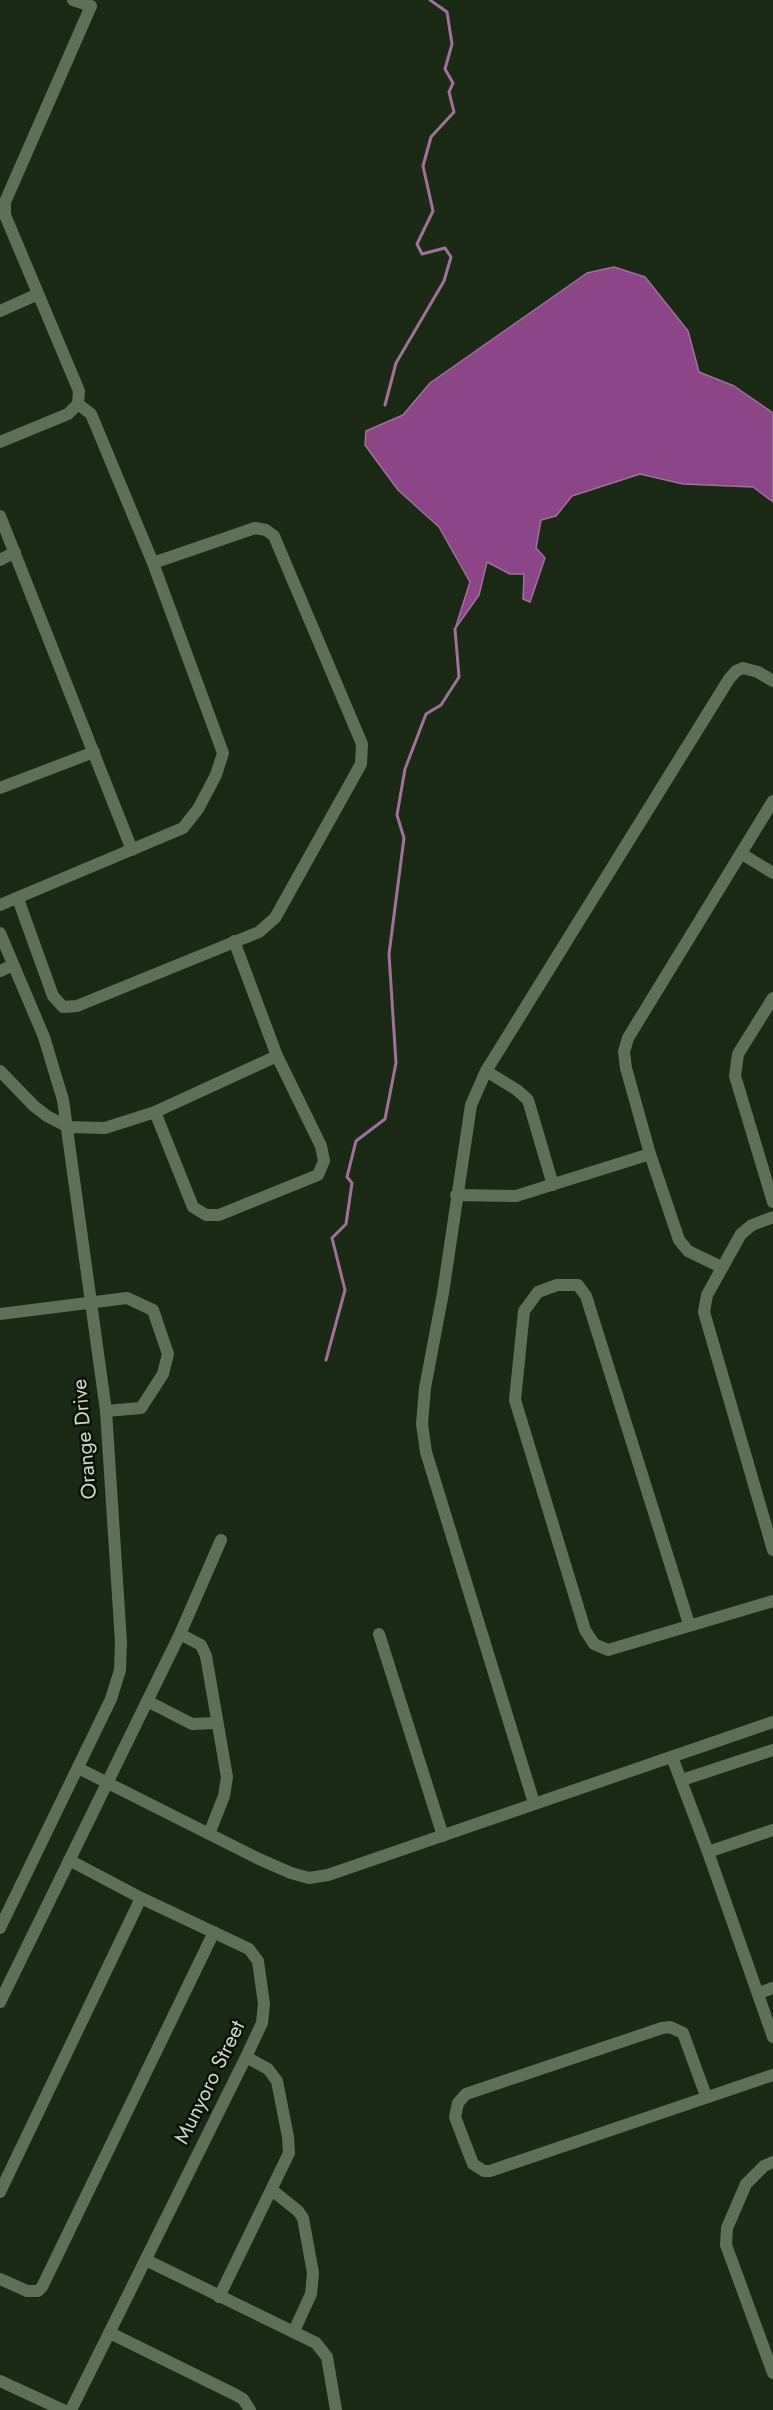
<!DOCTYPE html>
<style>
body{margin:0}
canvas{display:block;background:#1a2a15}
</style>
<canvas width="773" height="2410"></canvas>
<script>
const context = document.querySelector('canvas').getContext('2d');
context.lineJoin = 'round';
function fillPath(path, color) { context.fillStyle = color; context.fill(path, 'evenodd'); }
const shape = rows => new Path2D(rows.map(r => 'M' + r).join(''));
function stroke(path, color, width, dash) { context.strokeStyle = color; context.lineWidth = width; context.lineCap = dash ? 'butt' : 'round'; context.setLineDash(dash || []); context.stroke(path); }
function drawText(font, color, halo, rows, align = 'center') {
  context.font = font + ' Jost,sans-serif'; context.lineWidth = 5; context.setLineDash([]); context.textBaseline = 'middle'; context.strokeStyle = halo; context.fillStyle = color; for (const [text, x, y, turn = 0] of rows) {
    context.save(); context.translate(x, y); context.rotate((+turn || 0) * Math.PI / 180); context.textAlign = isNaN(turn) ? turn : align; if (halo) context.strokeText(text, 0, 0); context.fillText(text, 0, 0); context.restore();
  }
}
const water = shape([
 [614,267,645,277,688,331,699,372,734,386,773,413,773,502,753,487,683,484,640,474,572,496,556,516,541,520,536,548,545,558,530,602,523,599,524,574,510,574,487,562,479,595,455,629,470,582,439,527,398,490,365,445,366,431,403,415,430,383,587,273,614,267]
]);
fillPath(water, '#8c4586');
stroke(water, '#9f719a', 1.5);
stroke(shape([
 [385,405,396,363,444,281,451,257,445,248,422,254,417,244,433,211,423,166,431,137,454,112,449,92,453,83,445,69,452,44,447,12,430,0],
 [326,1360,345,1290,332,1238,346,1224,352,1183,347,1177,356,1141,385,1119,396,1063,389,954,404,838,397,815,405,769,426,714,441,705,459,677,455,629]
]), '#9f719a', 3);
stroke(shape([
 [0,311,38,294],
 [0,442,68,414,78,404,79,391,5,215,5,202,91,6,73,0],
 [0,516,132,850],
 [0,560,15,552],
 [0,788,94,752],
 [742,854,773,873],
 [18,899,53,996,63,1007,77,1006,259,932,275,918,361,764,362,744,274,536,266,530,255,528,153,563],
 [0,905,183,828,198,809,216,775,223,753,153,563,91,414,78,404],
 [0,933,44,1037,63,1100,106,1411,121,1642,120,1670,111,1699,0,1928],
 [0,971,13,965],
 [773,998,738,1054,735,1076,773,1202],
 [0,1071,34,1106,47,1116,68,1127,105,1128,155,1112,277,1056],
 [486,1071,517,1090,528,1100,553,1185],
 [155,1112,193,1207,206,1215,219,1215,318,1175,324,1161,321,1146,277,1056,234,941],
 [456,1195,516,1196,650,1154],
 [773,1217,752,1225,741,1234,707,1295,704,1312,773,1550],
 [721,1267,688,1251,679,1240,650,1154,626,1068,624,1052,628,1038,773,801],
 [0,1314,127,1298,153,1310,168,1354,163,1374,141,1408,106,1411],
 [689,1624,586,1296,578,1285,557,1285,538,1292,524,1311,515,1400,585,1630,594,1644,608,1650,773,1601],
 [180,1634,201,1645,206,1656,227,1777,224,1796,209,1834],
 [379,1634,443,1836],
 [147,1701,192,1724,216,1723],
 [672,1757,708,1852,773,2037],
 [78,1768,259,1859,291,1873,309,1878,328,1875,773,1722],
 [682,1780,773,1750],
 [534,1803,426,1452,422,1424,425,1388,443,1293,471,1105,486,1071,729,679,736,671,743,668,758,672,773,681],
 [708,1852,773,1830],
 [69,1860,141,1898,249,1949,258,1961,264,2004,262,2023,246,2057,71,2410],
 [759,1993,773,1988],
 [0,2002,180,1634,221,1540],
 [706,2096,683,2033,670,2027,662,2028,466,2094,458,2103,455,2117,473,2164,484,2171,490,2171,773,2075],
 [773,2162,764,2166,746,2184,727,2228,726,2245,773,2373],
 [272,2190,298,2211,303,2218,313,2273,311,2294,294,2331],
 [0,2192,141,1898],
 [146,2260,316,2343,327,2357,336,2410],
 [0,2279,27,2291,38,2291,42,2287,214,1932],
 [219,2297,289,2153,288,2137,277,2081,268,2069,246,2057],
 [110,2333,234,2394,243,2399,250,2410],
 [0,2381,63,2410]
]), '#5e7158', 12);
drawText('21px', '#ccd7c9', '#0a1107', [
 ["Orange Drive",86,1439,-95],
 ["Munyoro Street",211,2083,-64]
]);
</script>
